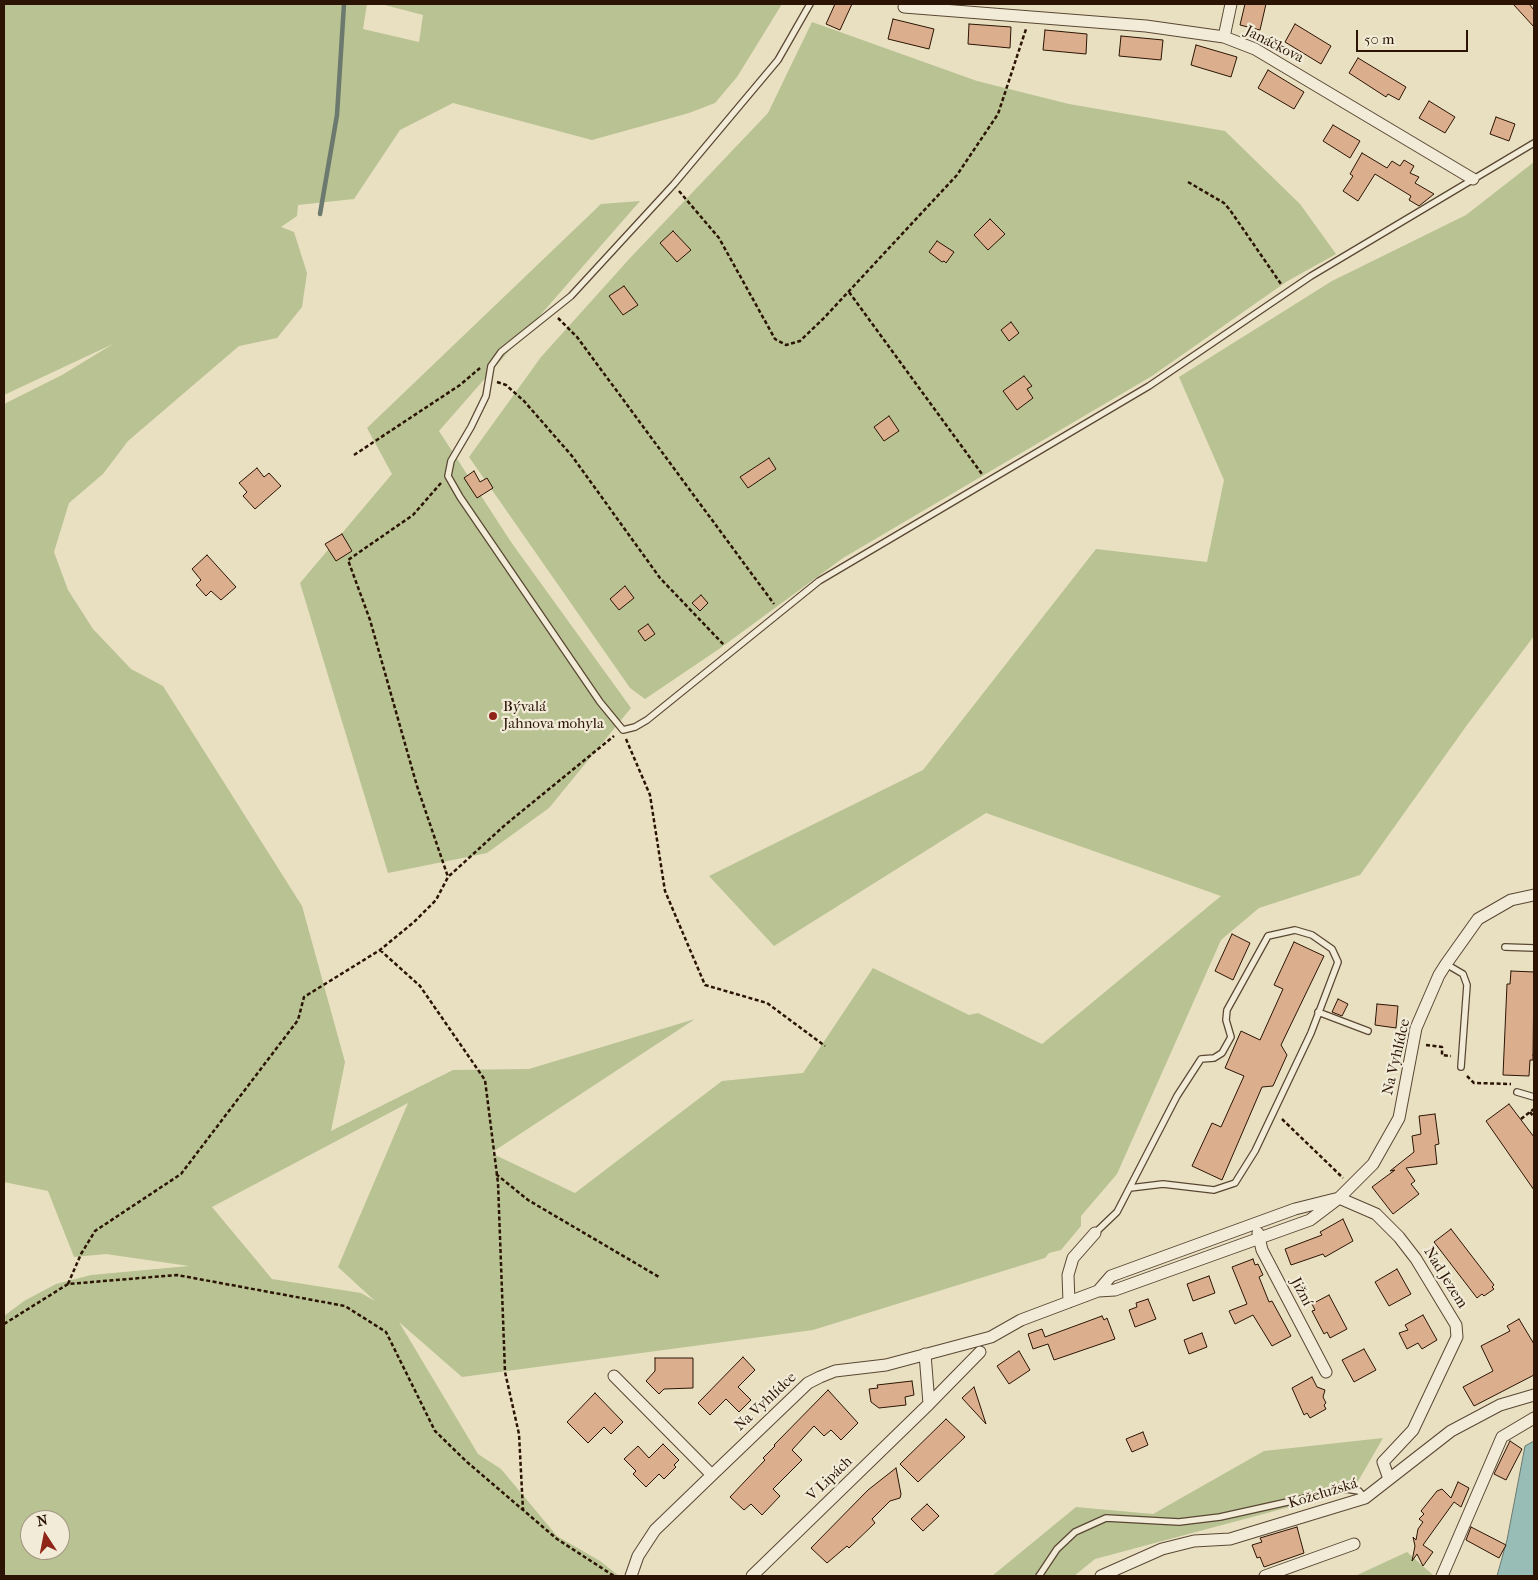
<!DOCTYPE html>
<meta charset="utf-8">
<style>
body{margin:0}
#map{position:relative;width:1538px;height:1580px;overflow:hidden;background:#e9e0c2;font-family:"IM FELL French Canon",serif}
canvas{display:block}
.frame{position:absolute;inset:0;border:5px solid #2b1403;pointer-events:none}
.north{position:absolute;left:20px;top:1510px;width:50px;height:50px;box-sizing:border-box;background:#f1ebd7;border:1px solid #a29582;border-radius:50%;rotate:349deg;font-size:14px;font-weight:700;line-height:20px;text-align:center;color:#2b1403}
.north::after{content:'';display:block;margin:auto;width:18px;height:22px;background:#8f2418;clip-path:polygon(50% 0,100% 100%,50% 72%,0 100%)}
.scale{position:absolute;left:1356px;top:30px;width:112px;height:22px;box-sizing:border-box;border:2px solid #2b1403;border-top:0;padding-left:6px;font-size:15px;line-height:18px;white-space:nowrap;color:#2b1403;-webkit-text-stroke:4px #f1ebd7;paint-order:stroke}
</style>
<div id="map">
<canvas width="1538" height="1580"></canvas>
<div class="frame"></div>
<div class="north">N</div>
<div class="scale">50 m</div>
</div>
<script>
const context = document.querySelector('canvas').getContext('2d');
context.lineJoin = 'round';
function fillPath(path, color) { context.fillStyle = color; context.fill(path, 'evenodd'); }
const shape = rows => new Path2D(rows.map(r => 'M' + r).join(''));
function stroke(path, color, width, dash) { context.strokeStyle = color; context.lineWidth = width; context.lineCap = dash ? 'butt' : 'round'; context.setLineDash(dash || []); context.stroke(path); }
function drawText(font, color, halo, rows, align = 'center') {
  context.font = font + ' "IM FELL French Canon",serif'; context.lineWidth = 4.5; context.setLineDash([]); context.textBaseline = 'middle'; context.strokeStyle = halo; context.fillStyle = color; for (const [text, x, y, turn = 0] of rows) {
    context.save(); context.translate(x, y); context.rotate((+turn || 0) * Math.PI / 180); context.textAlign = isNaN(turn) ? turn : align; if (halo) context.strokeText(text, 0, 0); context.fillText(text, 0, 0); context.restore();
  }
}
fillPath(shape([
 [4,4,367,4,363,29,419,42,423,15,381,4,782,4,737,77,715,103,689,113,592,140,453,103,400,130,354,199,298,205,297,216,281,227,294,232,307,273,302,307,277,338,239,346,128,441,103,474,69,503,54,552,68,590,93,629,131,669,163,686,302,906,345,1062,331,1131,453,1070,529,1069,695,1019,491,1153,575,1193,722,1081,803,1073,873,968,969,1015,978,1013,1042,1044,1221,896,986,813,774,946,709,876,923,770,1096,549,1207,562,1224,480,1179,377,1332,281,1466,215,1534,162,1534,636,1467,725,1360,875,1259,908,1221,940,1117,1174,1081,1216,1081,1226,1061,1250,1049,1253,1045,1258,813,1330,462,1377,399,1322,478,1454,501,1469,557,1536,600,1561,619,1576,4,1576,4,1316,24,1301,56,1284,91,1275,189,1266,106,1254,74,1257,48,1191,4,1182,4,404,62,375,113,344,4,395],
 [408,1103,338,1267,375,1301,361,1293,272,1279,212,1207],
 [30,1520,60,1520,60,1550,30,1550],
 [812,22,977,81,1069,104,1225,131,1300,204,1336,254,1286,282,1152,376,843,558,719,649,645,699,630,688,469,457,541,357,631,257,768,113],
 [640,201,439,431,511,542,631,708,549,808,487,853,388,873,300,583,392,474,367,428,601,204],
 [1383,1438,1353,1490,1095,1559,1074,1576,992,1576,1076,1507,1153,1514,1264,1451],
 [1407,1552,1434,1576,1355,1576]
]), '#b8c292');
const water = shape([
 [1534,1441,1534,1576,1497,1576,1507,1540,1525,1446,1534,1441]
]);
fillPath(water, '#97bdb6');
stroke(water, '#6c796e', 1);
stroke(shape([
 [320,214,337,115,344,4]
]), '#6c796e', 4.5);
const building = shape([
 [835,4,852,4,840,30,826,24,835,4],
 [1245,4,1266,4,1260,30,1240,25,1245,4],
 [1513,4,1529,4,1534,10,1534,27,1513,4],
 [893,19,934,29,929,49,888,39,893,19],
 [969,24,1011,27,1010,48,968,44,969,24],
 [1295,24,1331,46,1321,64,1285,42,1295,24],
 [1045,30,1087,34,1086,54,1043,50,1045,30],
 [1121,36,1163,40,1161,60,1119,56,1121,36],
 [1196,45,1237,57,1231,77,1191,65,1196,45],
 [1358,58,1406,87,1399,100,1388,94,1386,97,1349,73,1358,58],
 [1268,70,1304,92,1294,109,1258,88,1268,70],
 [1429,101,1455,117,1445,133,1419,118,1429,101],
 [1496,117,1515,124,1509,141,1490,134,1496,117],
 [1333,125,1360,141,1350,158,1323,141,1333,125],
 [1362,153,1387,168,1392,161,1400,166,1404,160,1414,166,1410,173,1419,177,1415,183,1434,194,1419,206,1409,200,1411,196,1375,174,1358,201,1343,191,1353,176,1350,174,1362,153],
 [990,219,1005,234,988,250,974,235,990,219],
 [673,231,691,250,677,262,660,243,673,231],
 [937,241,954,252,946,263,944,261,942,262,929,252,937,241],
 [624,286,638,305,623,315,609,296,624,286],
 [1011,322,1019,333,1009,341,1001,330,1011,322],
 [1024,376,1032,386,1027,389,1033,398,1017,410,1003,391,1024,376],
 [889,416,899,431,884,441,874,427,889,416],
 [769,458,776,469,748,488,740,477,769,458],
 [257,468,264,477,269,473,281,486,255,509,243,496,247,492,239,483,257,468],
 [474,471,480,482,487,478,493,488,477,498,464,478,474,471],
 [342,534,352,551,336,561,325,544,342,534],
 [207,555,236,587,221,600,211,591,206,596,196,585,201,580,192,569,207,555],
 [625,586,634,598,619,610,610,599,625,586],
 [701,595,708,603,700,611,692,603,701,595],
 [648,624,655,634,645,641,638,631,648,624],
 [1232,934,1250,943,1233,980,1215,971,1232,934],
 [1294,942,1324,956,1281,1045,1287,1055,1273,1086,1262,1087,1222,1180,1192,1166,1212,1123,1221,1127,1244,1076,1225,1068,1241,1031,1260,1040,1283,989,1274,985,1294,942],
 [1511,971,1534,972,1533,1060,1530,1060,1529,1076,1503,1075,1507,984,1510,984,1511,971],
 [1338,999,1348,1004,1342,1016,1332,1012,1338,999],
 [1377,1004,1398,1006,1396,1028,1375,1025,1377,1004],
 [1509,1104,1534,1137,1534,1190,1486,1121,1509,1104],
 [1435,1114,1439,1144,1435,1145,1437,1164,1406,1168,1415,1181,1411,1184,1419,1194,1393,1214,1372,1187,1395,1170,1390,1171,1414,1152,1412,1136,1421,1134,1419,1116,1435,1114],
 [1343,1219,1353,1241,1325,1257,1323,1254,1291,1265,1285,1249,1322,1235,1320,1232,1343,1219],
 [1451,1229,1494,1285,1492,1287,1494,1289,1484,1296,1482,1294,1477,1298,1434,1242,1451,1229],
 [1253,1259,1255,1265,1258,1264,1263,1275,1259,1277,1269,1302,1272,1301,1291,1336,1272,1346,1253,1315,1235,1324,1229,1311,1247,1304,1232,1267,1253,1259],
 [1397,1269,1411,1294,1389,1306,1375,1282,1397,1269],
 [1209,1276,1215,1293,1193,1301,1187,1284,1209,1276],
 [1329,1295,1347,1329,1330,1338,1327,1332,1324,1334,1312,1311,1315,1310,1312,1304,1329,1295],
 [1148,1299,1156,1319,1135,1327,1129,1310,1137,1307,1136,1303,1148,1299],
 [1423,1315,1437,1340,1422,1349,1418,1343,1407,1349,1399,1333,1408,1330,1405,1325,1423,1315],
 [1102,1316,1104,1320,1107,1318,1115,1339,1054,1360,1048,1344,1033,1349,1028,1334,1042,1329,1045,1337,1102,1316],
 [1519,1319,1534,1344,1534,1375,1474,1406,1463,1387,1493,1371,1481,1346,1510,1331,1507,1326,1519,1319],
 [1202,1333,1207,1347,1189,1354,1184,1340,1202,1333],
 [1364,1349,1376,1370,1354,1382,1342,1360,1364,1349],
 [1019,1351,1030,1370,1009,1384,997,1366,1019,1351],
 [743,1357,755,1370,738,1387,751,1400,739,1412,726,1399,710,1415,698,1403,743,1357],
 [655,1358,693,1358,693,1388,664,1389,659,1394,646,1381,655,1371,655,1358],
 [1312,1377,1317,1387,1325,1390,1323,1397,1326,1403,1324,1405,1326,1409,1310,1418,1307,1413,1304,1415,1292,1388,1312,1377],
 [912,1381,914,1395,905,1397,906,1405,879,1408,871,1402,869,1389,878,1388,877,1385,912,1381],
 [974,1387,986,1424,962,1398,974,1387],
 [828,1390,858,1423,841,1440,831,1430,824,1436,814,1426,792,1450,802,1460,773,1489,780,1496,762,1515,751,1504,744,1510,730,1497,765,1460,763,1458,775,1446,774,1445,828,1390],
 [595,1393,623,1422,611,1434,604,1427,588,1443,567,1422,595,1393],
 [946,1419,965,1437,918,1482,900,1464,946,1419],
 [1143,1432,1148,1445,1132,1452,1126,1439,1143,1432],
 [1510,1441,1522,1449,1506,1480,1494,1474,1510,1441],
 [663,1444,679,1460,674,1465,676,1467,664,1479,659,1474,646,1487,633,1474,636,1471,624,1459,638,1446,649,1458,663,1444],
 [896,1468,901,1494,900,1498,890,1501,872,1519,875,1523,849,1548,847,1546,827,1563,811,1548,868,1490,896,1468],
 [1458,1482,1469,1488,1461,1507,1454,1502,1423,1545,1433,1552,1423,1566,1417,1554,1412,1561,1415,1546,1413,1537,1416,1540,1418,1529,1423,1522,1419,1519,1424,1514,1421,1511,1437,1491,1442,1489,1451,1498,1458,1482],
 [927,1504,939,1516,923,1531,911,1519,927,1504],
 [1297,1527,1304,1553,1264,1567,1260,1557,1257,1558,1252,1545,1262,1542,1260,1538,1297,1527],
 [1471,1527,1506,1545,1499,1558,1466,1540,1471,1527]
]);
fillPath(building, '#dbae8e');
stroke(building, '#2b1403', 1);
const lane = shape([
 [810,4,778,60,674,184,571,296,501,352,491,366,486,396,471,427,451,461,448,476,460,497,600,702,623,730,635,727,647,720,819,581,1149,386,1311,276,1534,143],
 [1505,947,1534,948],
 [1446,964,1463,974,1467,985,1461,1067],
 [1318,1012,1368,1031],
 [1517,1092,1534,1097],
 [1095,1233,1117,1212,1177,1096,1201,1059,1214,1058,1222,1053,1231,1037,1226,1020,1227,1010,1268,936,1295,930,1312,935,1332,949,1338,962,1311,1033,1255,1151,1235,1183,1214,1190,1163,1184,1130,1188],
 [1039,1576,1057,1549,1075,1532,1106,1518,1179,1522,1220,1517,1346,1489,1359,1491,1365,1498]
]);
const street = shape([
 [904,7,1146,26,1224,37,1255,49,1473,179],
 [1224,37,1231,4],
 [1339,1198,1376,1214,1399,1237,1416,1259,1456,1325,1457,1337,1413,1430,1383,1462,1389,1479],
 [1258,1233,1262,1250,1326,1372],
 [1098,1291,1111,1276,1295,1209,1335,1199],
 [1069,1302,1068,1275,1073,1258,1095,1233],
 [925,1354,929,1404],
 [614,1376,712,1475,808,1383,820,1377,835,1371,886,1365,991,1337,1021,1320,1098,1291,1115,1290,1310,1220,1339,1198,1373,1164,1399,1118,1416,1028,1439,975,1446,964,1478,919,1511,900,1534,895],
 [631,1576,638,1556,655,1530,712,1475],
 [752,1576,929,1404,980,1352],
 [1101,1576,1162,1549,1194,1541,1230,1539,1365,1498,1451,1431,1500,1405,1534,1395],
 [1265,1576,1354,1544],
 [1442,1576,1502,1437,1534,1418]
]);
stroke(lane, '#5a4733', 8);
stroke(street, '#5a4733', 13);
stroke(shape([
 [1188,182,1224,203,1230,210,1281,284],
 [679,191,719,238,775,339,786,345,800,341,823,319,957,175,998,114,1026,29],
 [849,292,982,474],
 [558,318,577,337,774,604],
 [497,382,506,385,524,401,572,456,660,578,724,645],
 [354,455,460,385,480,368],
 [441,483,413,515,348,560,370,620,417,786,448,877],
 [626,739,650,795,665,891,705,985,767,1003,825,1046],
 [380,950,420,986,485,1080,498,1183,505,1372,519,1434,523,1510],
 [1426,1045,1442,1047,1442,1055,1451,1056],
 [1533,1054,1534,1055],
 [1467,1076,1474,1083,1511,1084],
 [1530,1112,1534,1117],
 [1282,1119,1343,1178],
 [1521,1119,1534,1109],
 [496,1174,528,1200,659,1277],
 [68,1284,81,1254,95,1231,181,1174,298,1020,304,997,380,950,414,922,436,900,448,877,505,825,614,736],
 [4,1324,68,1284,177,1275,345,1306,386,1332,435,1431,467,1462,557,1539,614,1576]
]), '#2b1403', 2.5, [4, 2.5]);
stroke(lane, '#f1ebd7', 5.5);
stroke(street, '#f1ebd7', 11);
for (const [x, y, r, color] of [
 [493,716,5,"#8f2418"]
]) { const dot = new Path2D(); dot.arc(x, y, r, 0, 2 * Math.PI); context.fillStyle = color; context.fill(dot); stroke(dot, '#f1ebd7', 2); }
drawText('15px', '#2b1403', '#f1ebd7', [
 ["Janáčkova",1274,45,27],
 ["Na Vyhlídce",1397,1057,-77],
 ["Nad Jezem",1445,1278,58],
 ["Jižní",1301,1292,62],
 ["Na Vyhlídce",766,1402,-43],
 ["V Lipách",830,1479,-44],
 ["Koželužská",1323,1494,-17]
]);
drawText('15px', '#2b1403', '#f1ebd7', [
 ["Bývalá",503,707],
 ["Jahnova mohyla",503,724]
], 'left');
</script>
